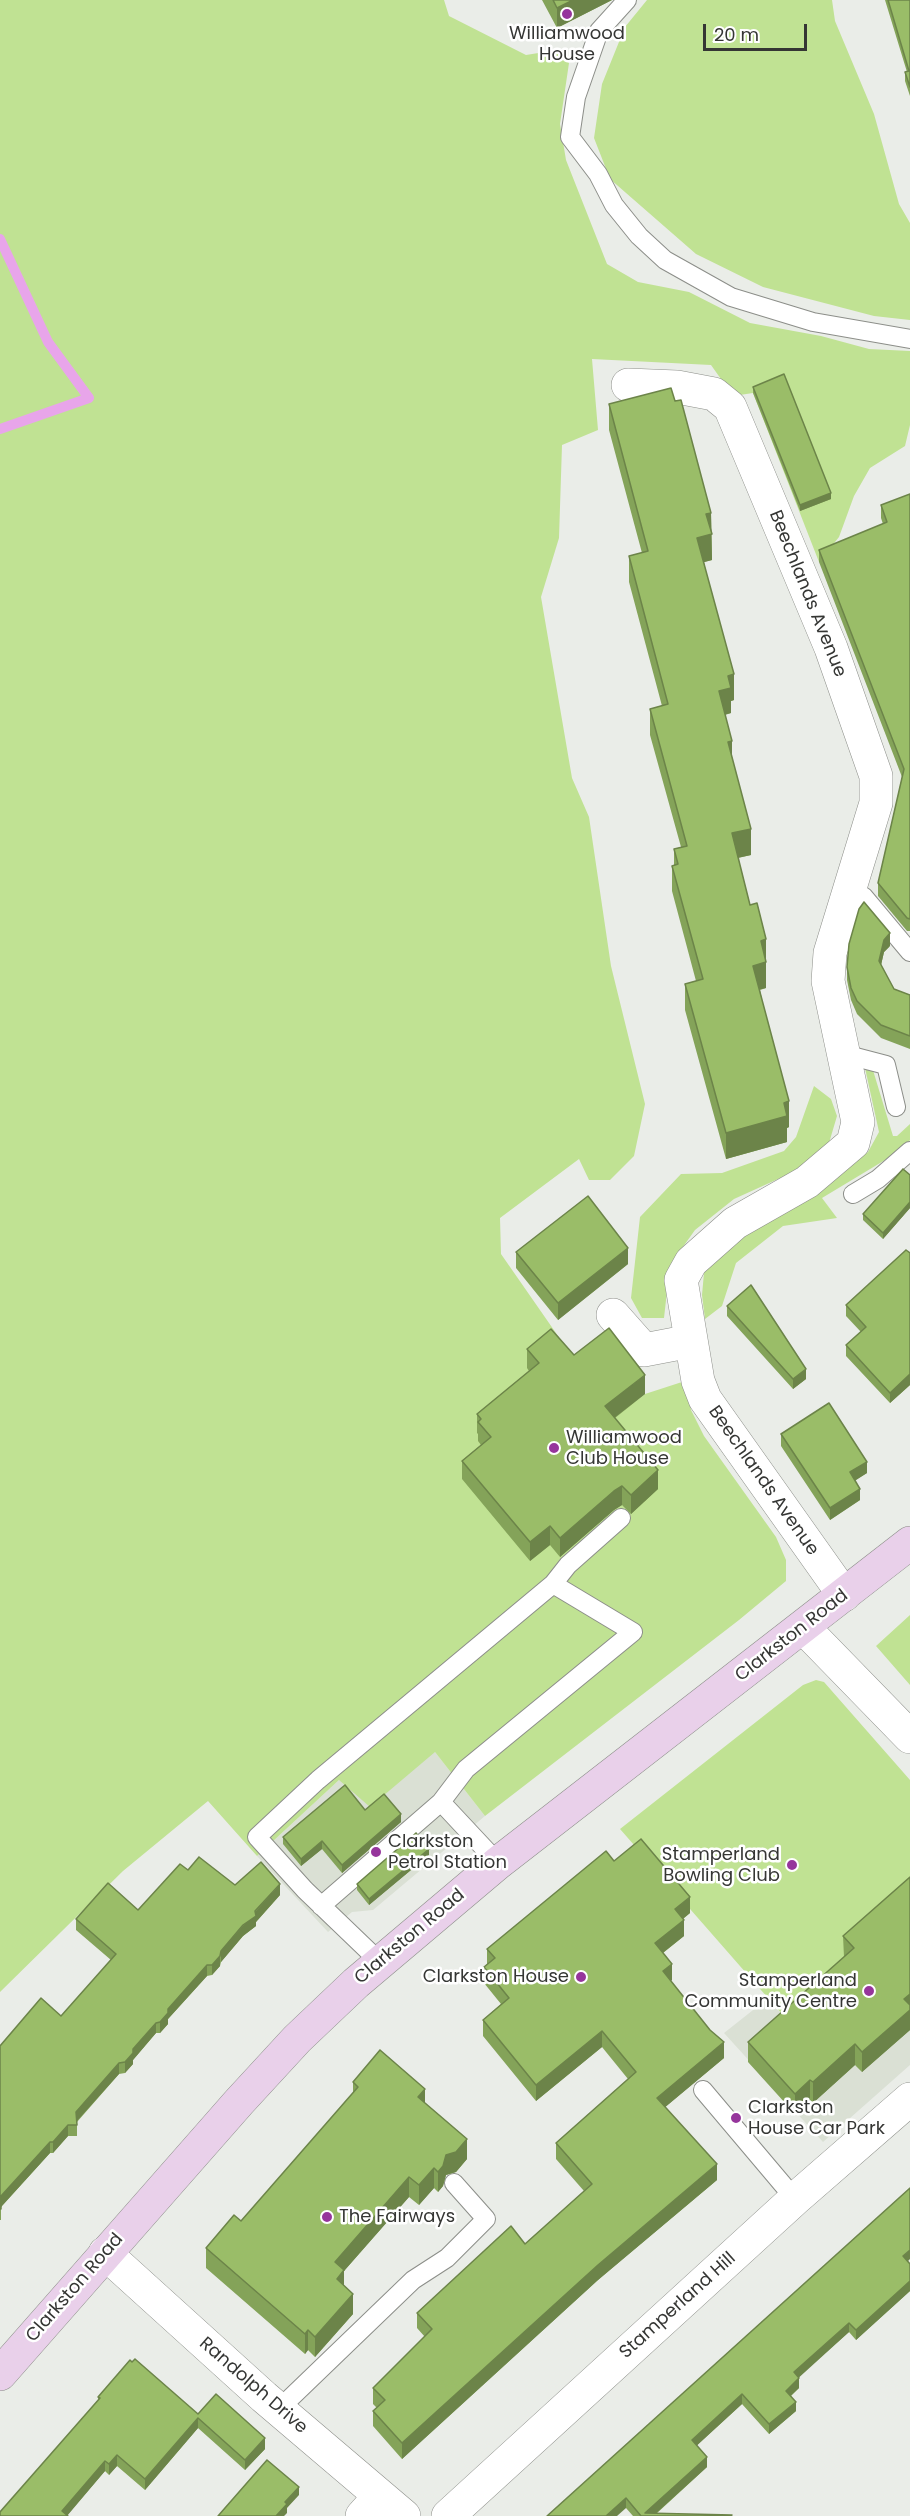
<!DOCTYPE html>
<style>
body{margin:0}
#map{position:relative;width:910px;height:2516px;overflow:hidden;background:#eaede8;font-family:Poppins,sans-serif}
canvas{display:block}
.scale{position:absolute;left:703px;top:24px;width:104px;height:27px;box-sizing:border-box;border:3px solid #353634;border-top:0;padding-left:8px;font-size:18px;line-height:21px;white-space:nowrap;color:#353634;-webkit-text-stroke:4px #fff;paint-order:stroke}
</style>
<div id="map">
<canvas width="910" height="2516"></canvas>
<div class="scale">20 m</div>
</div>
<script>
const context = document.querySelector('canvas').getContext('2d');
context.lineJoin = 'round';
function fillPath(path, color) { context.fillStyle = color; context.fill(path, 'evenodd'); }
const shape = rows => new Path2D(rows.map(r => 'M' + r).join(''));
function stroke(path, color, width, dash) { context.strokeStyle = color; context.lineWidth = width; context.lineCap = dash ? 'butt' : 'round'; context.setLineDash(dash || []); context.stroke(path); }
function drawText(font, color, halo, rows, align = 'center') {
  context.font = font + ' Poppins,sans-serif'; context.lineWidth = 5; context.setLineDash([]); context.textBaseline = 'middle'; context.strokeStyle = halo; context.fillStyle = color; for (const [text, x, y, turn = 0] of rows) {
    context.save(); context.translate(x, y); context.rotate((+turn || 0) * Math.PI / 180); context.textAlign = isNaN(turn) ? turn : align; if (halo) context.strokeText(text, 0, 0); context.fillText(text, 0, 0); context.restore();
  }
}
fillPath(shape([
 [435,1752,485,1816,373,1910,352,1912,328,1932,257,1856,339,1780],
 [910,1897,910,2065,823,2142,724,2033,767,1999,782,2014]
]), '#dae0d4');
fillPath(shape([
 [0,0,444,0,449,16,526,55,557,50,569,63,560,124,566,160,607,264,638,282,689,292,750,323,821,336,869,349,910,351,910,425,905,446,870,468,854,496,839,537,819,562,753,393,733,396,711,365,592,359,598,430,562,445,559,538,541,597,572,778,589,817,611,966,645,1104,634,1156,610,1180,589,1180,579,1159,500,1218,501,1254,565,1346,585,1365,621,1412,645,1394,682,1382,686,1385,691,1410,704,1436,776,1537,786,1560,786,1581,739,1620,485,1816,435,1752,370,1807,339,1780,257,1856,208,1801,123,1871,0,1992],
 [647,0,832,0,835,21,874,114,899,204,910,223,910,320,874,316,763,287,696,254,610,179,594,138,602,84,625,27],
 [872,1067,893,1136,897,1136,910,1124,910,1140,900,1151,822,1198,837,1218,783,1226,736,1263,722,1306,705,1319,702,1295,704,1273,713,1258,868,1152,879,1132,865,1068],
 [814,1086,831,1099,837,1116,829,1143,809,1165,734,1199,695,1230,670,1265,664,1318,642,1318,631,1298,640,1217,681,1174,722,1173,784,1151,796,1137],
 [910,1615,910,1685,876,1646],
 [816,1680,824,1682,910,1780,910,1897,782,2014,620,1829,803,1685]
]), '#c0e293');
stroke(shape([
 [0,239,48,342,89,398,0,429]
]), '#e8a5ea', 10);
const lane = shape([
 [627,0,599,31,576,97,570,137,598,174,614,205,639,236,665,260,731,297,813,322,910,339],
 [851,888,864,897,910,952],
 [844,1054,886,1065,896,1107],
 [853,1194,878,1179,910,1151],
 [498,1863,441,1802,466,1769,633,1632,553,1584],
 [321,1906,441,1802],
 [381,1963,305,1890,257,1837,318,1780,553,1584,568,1565,621,1518],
 [703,2090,795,2199],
 [279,2409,413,2280,447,2258,486,2219,454,2183]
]);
const street = shape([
 [628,385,677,387,714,394,730,407,831,648,876,776,876,803,830,953,828,981,858,1122,853,1143,807,1182,735,1223,691,1262,681,1280,698,1381,705,1399,844,1595],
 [613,1315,644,1350,691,1341],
 [803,1627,910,1737],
 [105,2253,264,2397,404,2516],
 [362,2516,380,2496],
 [448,2516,795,2199,910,2099]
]);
const secondary = shape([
 [0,2374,239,2102,297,2039,356,1983,498,1863,910,1543]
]);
stroke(lane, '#8c8e89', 20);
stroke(street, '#8c8e89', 34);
stroke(secondary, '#8c8e89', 34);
stroke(lane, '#fff', 18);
stroke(street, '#fff', 33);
stroke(secondary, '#e9d0ea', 33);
fillPath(shape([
 [542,0,612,0,557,28],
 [885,0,910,0,910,96,905,81,905,72,907,72],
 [753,387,831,499,800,511,753,393],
 [675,401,711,513,712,560,704,562,734,700,731,701,731,713,725,715,732,758,751,855,738,858,750,905,766,939,766,988,760,990,789,1127,787,1128,787,1142,726,1159,685,1010,685,984,696,981,672,891,672,866,674,865,674,849,681,847,650,735,650,709,662,706,629,582,629,556,642,553,609,430,609,404],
 [910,494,910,931,907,931,878,896,878,883,902,777,819,562,819,550,883,524,881,518,881,505],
 [890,946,884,952,881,965,894,989,910,995,910,1049,881,1038,857,1014,851,1000,847,980,847,967],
 [910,1175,910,1208,883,1239,863,1220,863,1214],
 [516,1252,628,1264,558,1320,516,1268],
 [910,1253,910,1385,890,1403,846,1356,846,1345,861,1332,846,1316,846,1305],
 [727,1306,806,1379,793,1389,727,1316],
 [527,1349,574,1355,645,1394,615,1418,658,1489,631,1514,622,1505,614,1510,560,1557,550,1545,530,1561,462,1479,462,1461,481,1445,478,1441,478,1434,477,1433,477,1414,529,1371,527,1368],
 [781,1434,867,1473,855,1480,860,1500,830,1520,781,1446],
 [365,1810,401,1822,342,1873,322,1849,301,1866,283,1844,283,1837],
 [429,1855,369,1905,357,1890,357,1884],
 [614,1861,690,1913,683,1919,684,1936,663,1953,672,1980,670,1981,724,2058,665,2107,717,2180,598,2280,402,2459,373,2426,373,2411,377,2408,373,2404,373,2388,425,2337,417,2328,417,2313,525,2244,584,2191,556,2159,556,2143,628,2079,602,2047,536,2101,483,2036,483,2020,501,2004,484,1983,484,1967,487,1964,487,1949],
 [188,1870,235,1885,280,1895,256,1922,256,1926,243,1936,221,1962,220,1966,212,1975,207,1976,168,2019,168,2024,160,2033,156,2033,133,2060,133,2064,125,2073,119,2074,77,2122,77,2136,68,2136,53,2153,50,2153,1,2207,1,2220,0,2220,0,2046,61,2016,111,1960,76,1930,76,1919,138,1910],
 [910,1877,910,2030,862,2072,855,2065,813,2103,810,2100,795,2114,748,2062,748,2042,844,1957,843,1936],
 [353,2082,425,2103,467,2159,456,2172,446,2175,443,2186,438,2192,434,2188,419,2205,409,2197,344,2271,344,2286,353,2314,315,2357,308,2350,305,2354,206,2268,206,2248,241,2221,353,2094],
 [908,2262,910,2264,910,2291,856,2340,849,2332,798,2377,799,2388,791,2396,796,2411,769,2434,742,2404,696,2446,707,2467,656,2514,732,2516,633,2516,626,2508,547,2516],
 [98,2397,198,2414,265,2449,245,2470,198,2428,145,2490,117,2466,109,2475,105,2471,67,2515,0,2516,98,2401]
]), '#84a359');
fillPath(shape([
 [573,0,612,0,557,28,557,8],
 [831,493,831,499,800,511,800,505],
 [711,513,712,560,697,564,697,538,706,514],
 [734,674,734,700,731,701,731,713,719,716,719,691,728,676],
 [732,741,732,767,728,742],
 [751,829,751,855,732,859,732,833],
 [890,933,890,946,884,952,879,974,879,961,884,940],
 [766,939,766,988,753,991,753,966,761,941],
 [789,1101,789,1127,787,1128,787,1142,726,1159,726,1133,784,1103],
 [910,1202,910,1208,883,1239,883,1233],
 [628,1248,628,1264,558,1320,558,1303],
 [806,1369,806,1379,793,1389,793,1379],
 [910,1374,910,1385,890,1403,890,1393],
 [645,1375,645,1394,605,1425,605,1406],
 [867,1462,867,1473,850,1484,850,1472],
 [658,1470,658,1489,631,1514,631,1495],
 [622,1486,622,1505,614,1510,560,1557,560,1538,614,1491],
 [860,1489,860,1500,830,1520,830,1508],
 [550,1526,550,1545,530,1561,530,1542],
 [401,1814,401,1822,342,1873,342,1865],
 [322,1841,322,1849,301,1866,301,1859],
 [429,1849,429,1855,369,1905,369,1899],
 [280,1884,280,1895,256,1922,256,1926,243,1936,221,1962,221,1951],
 [690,1897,690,1913,675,1925,675,1909],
 [684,1920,684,1936,655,1959,655,1943],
 [220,1956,220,1966,212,1975,212,1965],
 [672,1964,672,1980,663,1987,663,1971],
 [207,1965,207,1976,168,2019,168,2024,160,2033,160,2022,168,2009],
 [910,1994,910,2030,862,2072,862,2052,904,1999],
 [156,2023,156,2033,133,2060,133,2049],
 [602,2031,602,2047,536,2101,536,2085],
 [724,2042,724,2058,657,2114,657,2098],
 [855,2044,855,2065,813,2103,813,2082],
 [133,2053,133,2064,125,2073,125,2062],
 [119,2063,119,2074,76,2122,76,2112],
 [810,2080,810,2100,795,2114,795,2094],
 [425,2089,425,2109,418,2097],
 [68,2125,68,2136,53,2153,53,2142],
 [467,2139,467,2159,456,2172,446,2175,443,2186,438,2192,438,2172,446,2155],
 [50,2142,50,2153,1,2207,1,2196],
 [717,2164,717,2180,598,2280,402,2459,402,2443,598,2265],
 [434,2168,434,2188,419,2205,419,2185],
 [409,2177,409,2197,344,2271,344,2290,337,2299,335,2262],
 [910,2250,910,2259,903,2266,903,2256],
 [910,2281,910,2291,856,2340,856,2330],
 [353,2294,353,2314,315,2357,315,2337],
 [849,2323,849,2332,794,2382,794,2372],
 [308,2330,308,2350,305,2354,305,2334],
 [799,2378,799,2388,786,2400,786,2391],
 [742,2394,742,2404,692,2450,692,2440],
 [796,2402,796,2411,769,2434,769,2424],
 [198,2418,198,2428,145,2490,145,2479],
 [265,2438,265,2449,245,2470,245,2460],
 [117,2455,117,2466,109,2475,109,2464],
 [707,2457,707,2467,653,2516,645,2513],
 [105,2461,105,2471,67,2516,62,2511],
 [299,2487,299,2495,287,2508,287,2513,284,2516,276,2516,285,2502],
 [626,2498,626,2508,617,2516,606,2516]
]), '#6c8449');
const building = shape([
 [553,0,573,0,557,8,553,0],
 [888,0,910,0,910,87,905,72,909,71,888,0],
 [784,374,831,493,800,505,753,387,784,374],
 [671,388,675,401,681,400,711,513,706,514,712,534,697,538,734,674,728,676,731,688,719,691,732,741,728,742,751,829,732,833,750,905,757,903,766,939,761,941,766,962,753,966,789,1101,784,1103,787,1116,726,1133,685,984,703,979,672,866,678,864,674,849,687,846,650,709,668,704,629,556,648,551,609,404,671,388],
 [910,494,910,919,907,918,878,883,904,769,819,550,887,522,881,505,910,494],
 [864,902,890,933,884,940,879,961,894,989,910,995,910,1036,881,1025,857,1001,851,988,847,967,849,944,859,909,864,902],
 [903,1169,910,1175,910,1202,883,1233,863,1214,903,1169],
 [588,1196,628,1248,558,1303,516,1252,588,1196],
 [906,1250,910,1253,910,1374,890,1393,846,1345,866,1327,846,1305,906,1250],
 [751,1285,806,1369,793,1379,727,1306,751,1285],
 [609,1328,645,1375,605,1406,658,1470,631,1495,622,1486,614,1491,560,1538,550,1526,530,1542,462,1461,491,1437,478,1422,481,1419,477,1414,539,1363,527,1349,551,1329,574,1355,609,1328],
 [829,1403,867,1462,850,1472,860,1489,830,1508,781,1434,829,1403],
 [345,1785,365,1810,384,1794,401,1814,342,1865,322,1841,301,1859,283,1837,345,1785],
 [416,1833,429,1849,369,1899,357,1884,416,1833],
 [641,1839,690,1897,675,1909,684,1920,655,1943,672,1964,663,1971,710,2030,724,2042,657,2098,717,2164,598,2265,402,2443,373,2411,385,2400,373,2388,432,2329,417,2313,511,2226,525,2244,592,2184,556,2143,636,2072,602,2031,536,2085,483,2020,509,1998,484,1967,495,1958,487,1949,606,1851,614,1861,641,1839],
 [199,1857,235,1885,261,1862,280,1884,255,1911,256,1916,243,1925,221,1951,220,1956,212,1965,207,1965,168,2009,168,2013,160,2022,156,2023,133,2049,133,2053,125,2062,119,2063,76,2112,77,2125,68,2125,53,2142,50,2142,1,2196,1,2209,0,2209,0,2046,41,1998,61,2016,116,1954,76,1919,108,1883,138,1910,180,1864,188,1870,199,1857],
 [910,1877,910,1994,904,1999,910,2005,910,2010,862,2052,855,2044,813,2082,810,2080,795,2094,748,2042,854,1948,843,1936,910,1877],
 [380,2050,425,2089,418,2097,467,2139,456,2152,446,2155,443,2166,438,2172,434,2168,419,2185,409,2177,335,2262,344,2270,337,2279,353,2294,315,2337,308,2330,305,2334,206,2248,234,2215,241,2221,358,2087,353,2082,380,2050],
 [910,2188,910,2250,903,2256,910,2264,910,2281,856,2330,849,2323,794,2372,799,2378,786,2391,796,2402,769,2424,742,2394,692,2440,707,2457,645,2513,732,2515,731,2516,641,2516,626,2498,606,2516,547,2516,910,2188],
 [135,2359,198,2414,216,2394,265,2438,245,2460,198,2418,145,2479,117,2455,109,2464,105,2461,62,2511,68,2516,0,2516,0,2512,100,2398,98,2397,130,2360,132,2362,135,2359],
 [267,2460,299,2487,285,2502,287,2504,276,2516,218,2516,267,2460]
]);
fillPath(building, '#9abd68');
stroke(building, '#6c8449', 1.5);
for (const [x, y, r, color] of [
 [567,14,6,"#96359c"],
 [554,1448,6,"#96359c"],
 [376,1852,6,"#96359c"],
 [792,1865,6,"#96359c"],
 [581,1977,6,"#96359c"],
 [869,1991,6,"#96359c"],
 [736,2118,6,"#96359c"],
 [327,2217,6,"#96359c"]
]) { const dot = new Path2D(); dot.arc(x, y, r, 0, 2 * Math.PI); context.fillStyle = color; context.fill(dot); stroke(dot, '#fff', 2); }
drawText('18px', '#353634', '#fff', [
 ["Williamwood",567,34,"center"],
 ["House",567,55,"center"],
 ["Williamwood",566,1438],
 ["Club House",566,1459],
 ["Clarkston",388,1842],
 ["Petrol Station",388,1863],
 ["Stamperland",780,1855,"right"],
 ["Bowling Club",780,1876,"right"],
 ["Clarkston House",569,1977,"right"],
 ["Stamperland",857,1981,"right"],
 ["Community Centre",857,2002,"right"],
 ["Clarkston",748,2108],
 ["House Car Park",748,2129],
 ["The Fairways",339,2217]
], 'left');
drawText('18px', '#353634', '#fff', [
 ["Beechlands Avenue",807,594,68],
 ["Beechlands Avenue",763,1481,55],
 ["Clarkston Road",792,1636,-38],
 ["Clarkston Road",410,1937,-40],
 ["Clarkston Road",75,2288,-49],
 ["Stamperland Hill",678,2306,-42],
 ["Randolph Drive",253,2386,41]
]);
</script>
